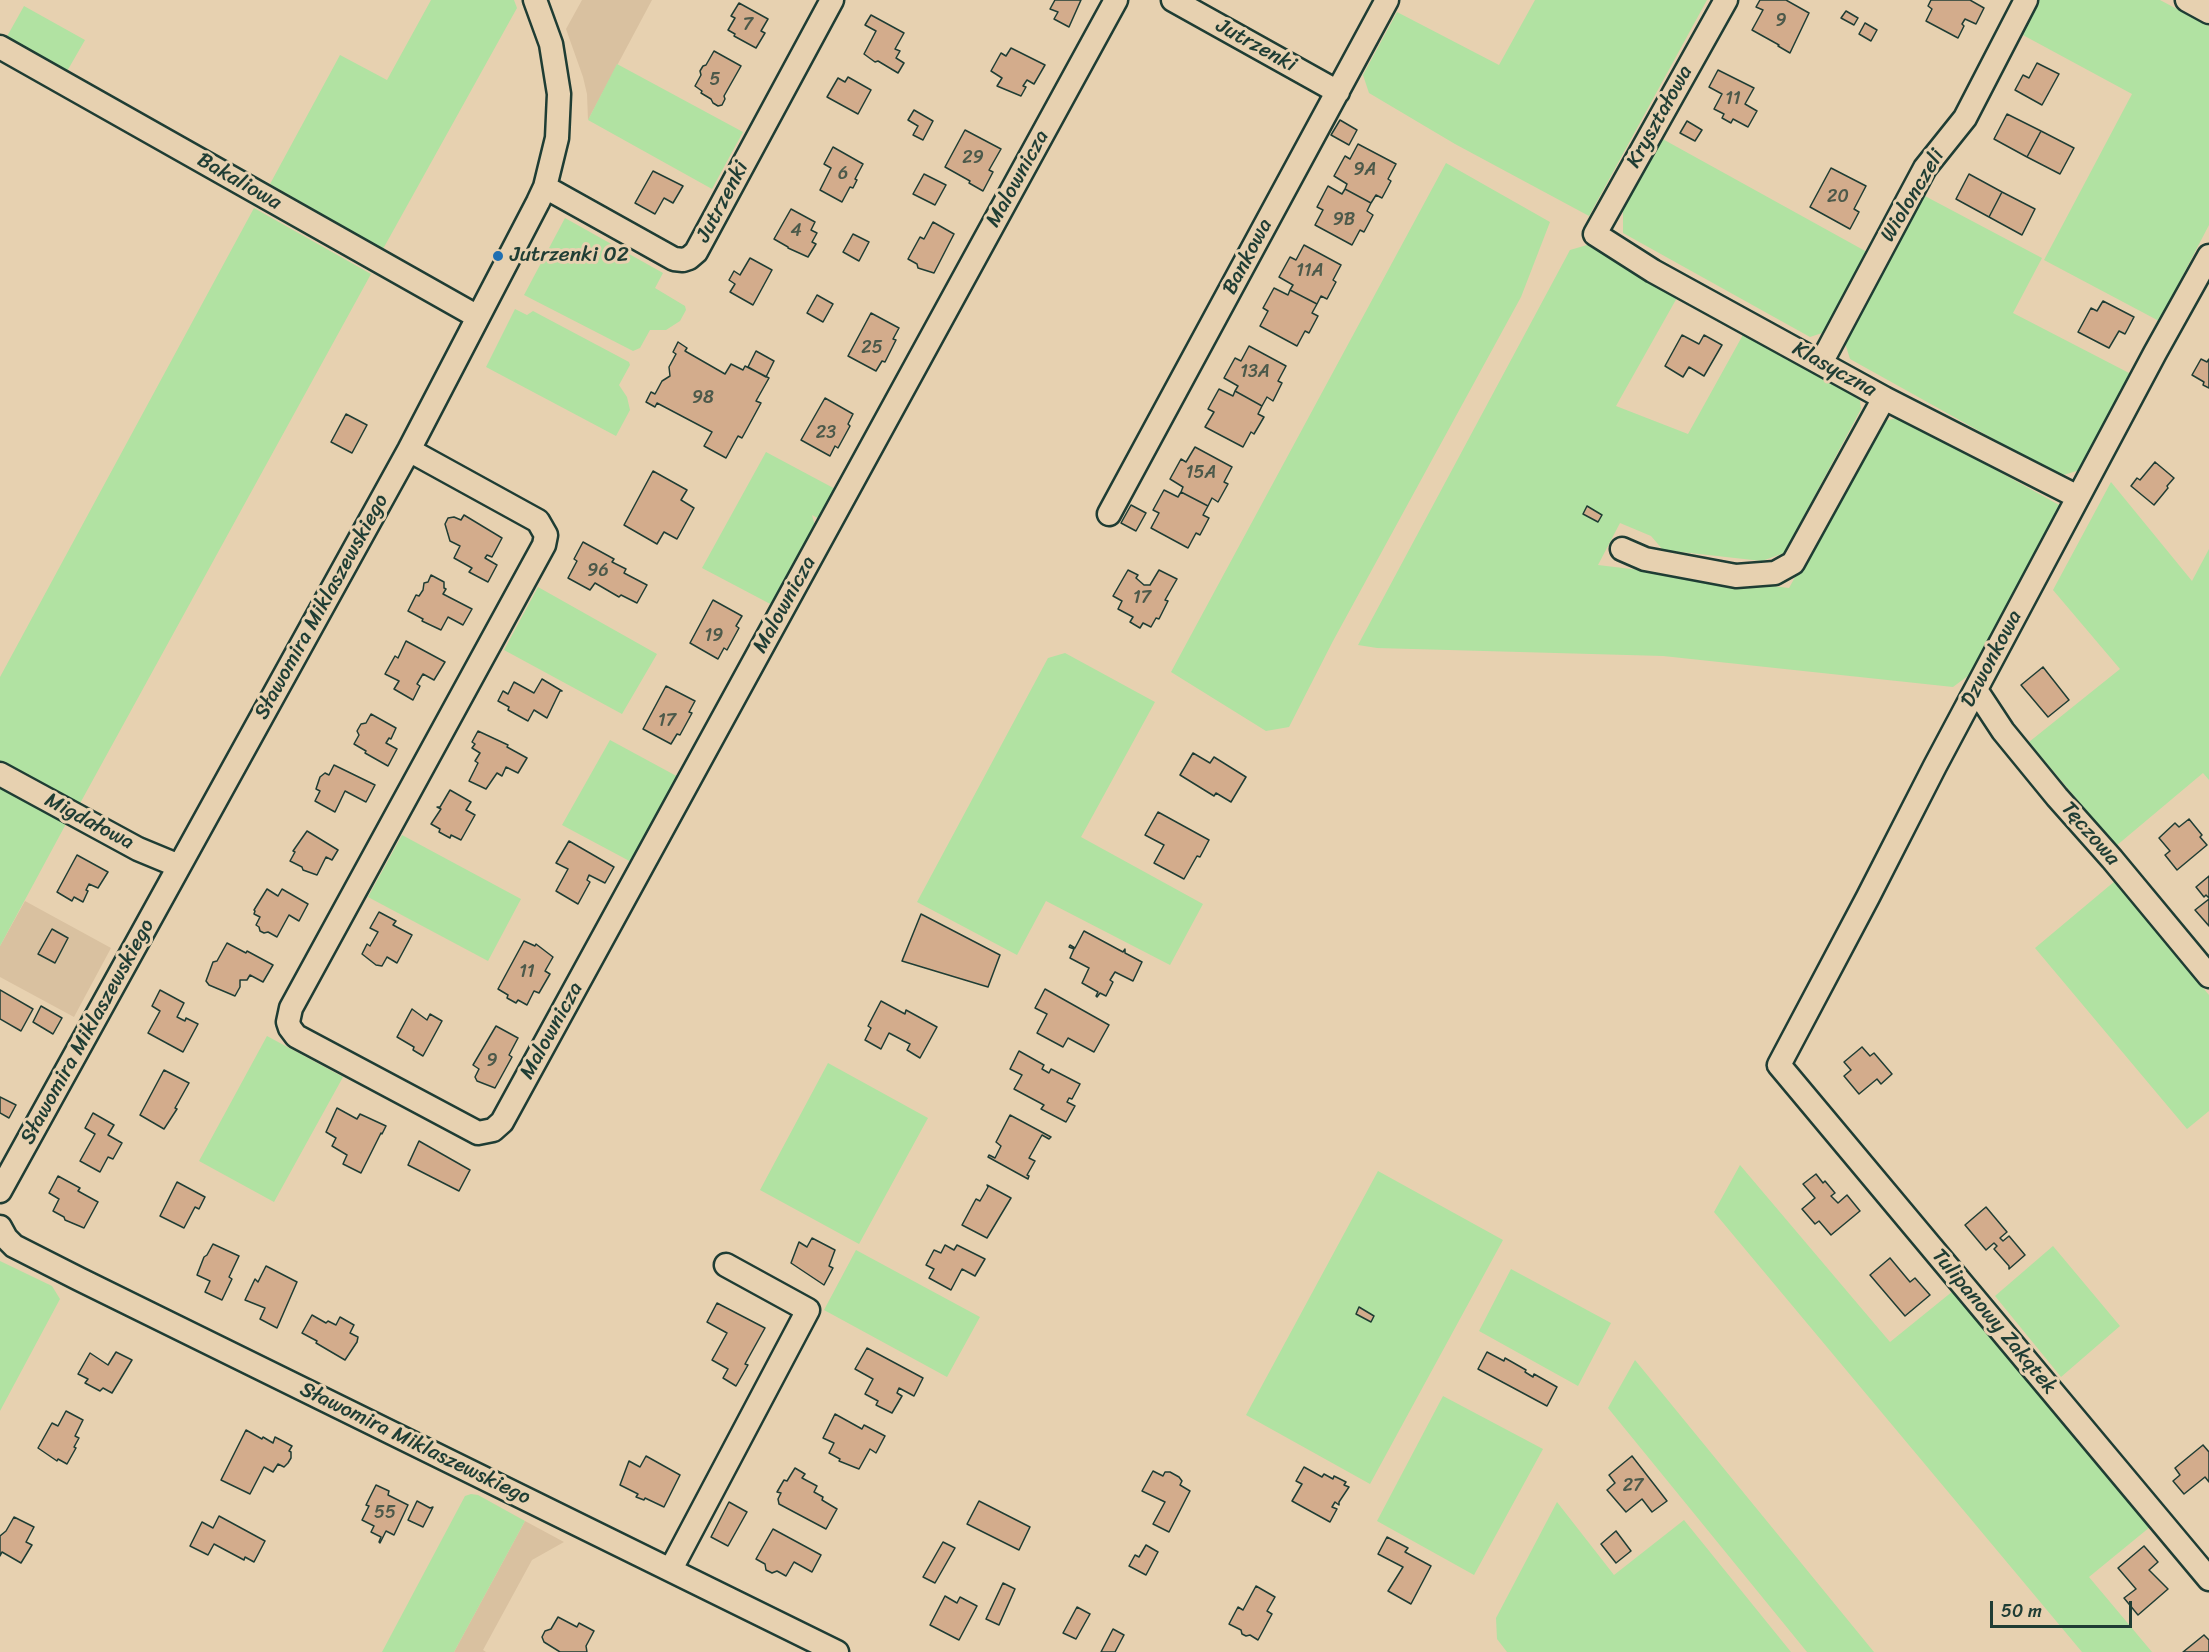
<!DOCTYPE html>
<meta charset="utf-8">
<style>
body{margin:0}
#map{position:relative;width:2209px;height:1652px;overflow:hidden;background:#e7d1b0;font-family:Sriracha,sans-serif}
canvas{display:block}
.scale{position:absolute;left:1990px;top:1601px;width:142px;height:27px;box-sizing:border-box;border:3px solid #1f3d34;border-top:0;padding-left:8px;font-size:18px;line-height:21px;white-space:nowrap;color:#1f3d34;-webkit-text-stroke:4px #e7d1b0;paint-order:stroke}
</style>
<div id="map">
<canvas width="2209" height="1652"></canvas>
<div class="scale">50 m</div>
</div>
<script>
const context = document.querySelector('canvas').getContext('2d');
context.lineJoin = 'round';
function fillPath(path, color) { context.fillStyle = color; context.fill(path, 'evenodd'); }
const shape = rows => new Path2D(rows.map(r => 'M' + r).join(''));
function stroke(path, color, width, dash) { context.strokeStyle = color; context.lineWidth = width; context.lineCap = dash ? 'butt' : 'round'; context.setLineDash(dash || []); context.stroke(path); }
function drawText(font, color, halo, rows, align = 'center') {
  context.font = font + ' Sriracha,sans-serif'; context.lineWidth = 6; context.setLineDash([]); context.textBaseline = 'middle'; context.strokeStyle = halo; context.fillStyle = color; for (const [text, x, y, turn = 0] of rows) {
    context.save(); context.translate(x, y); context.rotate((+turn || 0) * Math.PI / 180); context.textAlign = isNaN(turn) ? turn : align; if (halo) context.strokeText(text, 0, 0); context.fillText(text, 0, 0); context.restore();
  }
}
fillPath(shape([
 [582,0,652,0,588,120,587,94,583,77,566,29],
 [25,901,111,948,74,1017,0,977,0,946],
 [525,1521,564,1542,532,1560,483,1650,486,1652,454,1652]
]), '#d9c1a0');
fillPath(shape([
 [431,0,514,0,517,8,383,249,270,184,340,55,387,80],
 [1535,0,1707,0,1589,216,1455,144,1369,93,1363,75,1397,12,1499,65],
 [2038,0,2160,0,2209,26,2209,225,2159,321,2044,260,2132,94,2021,34],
 [24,6,85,40,66,73,5,40],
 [617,64,743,132,712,189,588,120],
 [1659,137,1867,252,1825,332,1810,337,1623,233,1623,203],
 [1446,163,1550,222,1521,297,1333,641,1289,727,1266,731,1171,672],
 [1923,195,2042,258,2013,313,2131,374,2080,470,2060,476,1850,359,1845,343],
 [254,208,371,274,78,807,0,761,0,677],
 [565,218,663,273,655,288,685,306,686,310,680,321,666,330,650,330,640,348,633,351,524,295],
 [1587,245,1678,296,1616,406,1688,434,1744,333,1859,394,1861,409,1784,553,1762,561,1663,550,1651,536,1620,523,1598,565,1789,588,1881,422,1900,417,2061,506,1969,675,1953,687,1663,656,1377,648,1358,645,1570,250],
 [515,309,527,315,533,311,629,362,630,365,619,385,627,397,630,410,616,436,486,367],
 [766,452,839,491,823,521,812,515,817,533,776,607,702,568],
 [2111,482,2192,581,2209,549,2209,780,2203,773,2116,846,2029,742,2120,669,2053,590],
 [538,587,657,654,622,714,504,650],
 [1065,653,1155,702,1081,837,1203,904,1170,965,1046,901,1017,955,917,902,1048,658],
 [610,740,682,779,635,864,562,825],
 [0,783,67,822,0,946],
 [402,835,521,899,488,961,368,897],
 [2115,881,2209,995,2209,1111,2187,1129,2035,948],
 [267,1036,343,1077,274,1202,199,1161],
 [828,1063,928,1118,859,1244,760,1190],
 [1740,1165,1890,1342,1953,1291,2150,1527,2089,1577,2152,1652,2082,1652,1714,1212],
 [1378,1171,1503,1240,1370,1484,1246,1415],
 [2053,1246,2120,1326,2061,1377,1995,1296],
 [856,1250,980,1317,947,1377,824,1310],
 [0,1261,52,1286,60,1299,0,1411],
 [1511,1269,1611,1323,1578,1386,1479,1331],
 [1635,1360,1874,1652,1807,1652,1608,1408],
 [1443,1396,1543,1449,1474,1575,1377,1521],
 [471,1494,478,1495,525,1521,454,1652,382,1652,465,1496],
 [1557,1502,1614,1575,1684,1520,1791,1652,1507,1652,1497,1639,1496,1618]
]), '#b1e2a2');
const building = shape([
 [1055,0,1081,0,1069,27,1054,19,1058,12,1050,9,1055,0],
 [1760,0,1786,0,1809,13,1790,53,1778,46,1779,45,1752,30,1763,10,1756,7,1760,0],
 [1931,0,1970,0,1984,8,1976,24,1965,19,1962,24,1964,26,1958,38,1926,21,1932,9,1928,6,1931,0],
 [739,3,768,19,761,31,765,33,756,48,734,36,735,34,728,30,735,18,731,16,739,3],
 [1846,11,1858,18,1854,25,1841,18,1846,11],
 [871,15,904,33,895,49,900,51,896,58,904,63,898,73,878,61,875,62,864,54,876,31,865,25,871,15],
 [1865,23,1877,30,1871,41,1859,34,1865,23],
 [1011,48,1045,65,1034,84,1027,80,1023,86,1026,87,1021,96,997,86,1002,78,991,71,1001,53,1006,56,1011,48],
 [714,51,741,66,724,96,725,99,722,105,718,106,713,103,711,99,701,93,702,91,695,86,701,75,700,71,703,66,706,65,714,51],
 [2037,63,2059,74,2042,105,2015,90,2023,75,2029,78,2037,63],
 [1718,70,1754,88,1745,104,1757,111,1748,127,1733,119,1731,123,1722,118,1724,114,1714,109,1722,94,1709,87,1718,70],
 [848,77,871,90,858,114,827,97,838,78,845,82,848,77],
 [914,110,933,121,923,140,913,135,918,126,908,120,914,110],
 [2007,114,2041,131,2027,157,1994,139,2007,114],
 [1340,120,1357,130,1349,145,1331,135,1340,120],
 [1687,121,1702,130,1695,141,1680,133,1687,121],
 [965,130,1001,149,989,170,993,172,983,191,969,183,970,181,945,167,965,130],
 [2041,131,2074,148,2060,174,2027,157,2041,131],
 [1358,144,1396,164,1388,179,1391,181,1382,198,1376,195,1371,203,1345,189,1347,184,1334,176,1345,156,1350,159,1358,144],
 [833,147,863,164,855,179,857,180,853,188,850,187,842,202,820,190,831,168,824,164,833,147],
 [1831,168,1866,186,1854,209,1859,212,1850,229,1810,207,1831,168],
 [653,171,683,186,673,203,664,198,655,214,635,203,653,171],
 [924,174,946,185,935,205,913,194,924,174],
 [1969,174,2002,192,1989,217,1956,199,1969,174],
 [1328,186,1342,194,1345,189,1371,203,1367,211,1373,215,1364,232,1360,230,1352,245,1315,225,1323,210,1317,207,1328,186],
 [2002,192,2035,209,2022,235,1989,217,2002,192],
 [791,209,815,222,811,230,817,233,812,242,816,244,808,257,788,248,788,247,774,239,791,209],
 [933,222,954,234,934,273,918,268,917,264,908,259,920,237,924,239,933,222],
 [853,234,869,242,859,261,843,252,853,234],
 [1304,245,1341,265,1333,280,1336,282,1327,299,1321,296,1317,304,1290,290,1293,285,1279,277,1290,257,1296,260,1304,245],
 [750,258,772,270,753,305,730,292,735,284,729,280,734,271,740,275,750,258],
 [1274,288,1288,295,1290,290,1317,304,1312,313,1318,316,1309,333,1305,331,1297,346,1260,326,1268,311,1263,308,1274,288],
 [817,295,833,304,823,322,807,313,817,295],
 [2103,301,2134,317,2125,334,2119,331,2109,348,2078,332,2091,308,2097,311,2103,301],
 [871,313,899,328,893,339,896,340,885,362,882,361,876,371,848,356,871,313],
 [1682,335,1699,344,1704,335,1722,345,1704,376,1689,367,1683,377,1665,366,1682,335],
 [678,342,687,348,685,351,725,374,731,364,743,370,745,366,769,378,756,401,761,403,742,438,738,436,726,458,704,446,712,432,657,403,655,407,646,402,651,392,655,394,662,381,670,376,669,367,676,354,673,352,678,342],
 [1249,346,1286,366,1278,381,1282,383,1273,401,1267,397,1262,406,1235,391,1238,386,1224,378,1235,358,1241,361,1249,346],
 [756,351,774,361,766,377,748,367,756,351],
 [2201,359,2207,362,2209,359,2209,388,2203,385,2204,382,2192,375,2201,359],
 [1219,389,1233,396,1235,391,1262,406,1258,414,1264,417,1254,434,1251,432,1243,447,1205,427,1214,412,1208,409,1219,389],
 [825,398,853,414,848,424,850,426,838,448,835,446,830,456,801,440,825,398],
 [346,414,367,425,352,453,331,442,346,414],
 [1195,447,1232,467,1224,482,1228,484,1218,502,1212,498,1208,506,1181,492,1183,487,1170,479,1181,459,1186,462,1195,447],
 [2155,462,2174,478,2167,486,2168,488,2154,505,2131,486,2137,478,2140,480,2155,462],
 [653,471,687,490,681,500,694,508,677,539,664,532,657,544,624,525,653,471],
 [1164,490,1178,497,1181,492,1208,506,1203,515,1209,518,1200,535,1196,533,1188,548,1151,528,1159,513,1153,510,1164,490],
 [1131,505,1146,513,1136,531,1121,523,1131,505],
 [1587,506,1602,515,1598,522,1583,514,1587,506],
 [464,515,502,538,492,557,487,555,485,558,497,565,488,582,469,572,472,568,454,558,460,546,450,541,445,524,448,518,454,517,461,520,464,515],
 [583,542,614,559,612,562,626,569,624,573,647,585,637,603,621,595,619,597,595,583,590,590,568,578,577,561,574,559,583,542],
 [1128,570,1138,575,1136,578,1144,585,1150,585,1159,570,1177,579,1165,600,1168,601,1159,619,1156,618,1151,627,1143,623,1140,628,1130,622,1133,617,1118,609,1122,601,1113,596,1128,570],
 [431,575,444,582,444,588,446,589,443,594,472,609,463,625,448,617,441,630,422,621,423,619,408,611,416,595,419,596,423,590,424,583,428,582,431,575],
 [713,600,742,616,736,626,739,628,727,650,724,648,718,659,690,643,713,600],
 [406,641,445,662,434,680,423,674,417,684,420,686,413,700,394,689,399,681,385,674,395,656,398,658,406,641],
 [2043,667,2069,700,2048,717,2021,685,2043,667],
 [542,679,562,691,560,691,547,718,534,710,528,721,508,710,509,707,498,701,503,691,508,694,514,682,534,693,542,679],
 [666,686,695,701,689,712,692,713,680,735,677,734,671,744,643,729,666,686],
 [371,714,396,728,391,739,389,738,386,743,397,749,388,766,365,753,366,751,354,744,359,735,357,731,361,724,366,723,371,714],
 [478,731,508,745,507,747,527,758,518,773,506,767,502,776,497,773,486,789,469,781,478,763,475,761,480,753,472,748,475,744,472,742,478,731],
 [1193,753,1210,763,1214,757,1246,777,1231,802,1216,793,1214,796,1180,775,1193,753],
 [334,765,375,785,366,802,345,791,335,812,315,801,320,791,316,789,320,777,325,773,329,775,334,765],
 [450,790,471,802,466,810,475,815,461,840,451,835,450,838,439,832,440,829,431,824,441,809,437,807,440,807,450,790],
 [1158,812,1209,840,1200,857,1197,856,1184,879,1154,863,1164,845,1145,835,1158,812],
 [2189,819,2202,835,2200,837,2207,845,2177,870,2165,855,2170,851,2159,838,2175,823,2179,827,2189,819],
 [307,831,338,850,332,860,326,857,317,875,303,870,302,867,290,861,295,852,293,851,307,831],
 [569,841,614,867,605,883,589,875,587,880,590,882,578,904,556,891,568,869,556,863,569,841],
 [77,855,108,872,98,888,89,884,86,890,88,891,83,902,74,897,72,901,57,892,77,855],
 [2209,876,2209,898,2206,895,2204,897,2196,887,2209,876],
 [267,889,278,896,282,889,308,904,299,921,289,915,277,937,268,932,264,933,260,931,259,927,256,925,260,917,254,914,255,911,254,910,267,889],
 [2209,899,2209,926,2195,910,2209,899],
 [379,912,396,921,393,925,412,935,397,963,387,957,382,966,376,965,362,954,367,944,370,946,378,932,370,928,379,912],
 [921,914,1000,955,988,987,902,961,921,914],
 [52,929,68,938,55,963,38,954,52,929],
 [1084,931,1123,952,1125,949,1125,953,1142,962,1133,981,1115,972,1110,980,1113,982,1106,996,1100,993,1097,997,1096,996,1098,992,1082,983,1089,968,1070,958,1074,949,1069,947,1070,945,1075,948,1084,931],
 [524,941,535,946,536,944,553,957,545,971,550,974,539,993,534,991,527,1005,518,1000,516,1003,507,998,508,995,498,989,524,941],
 [227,943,246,953,247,951,273,965,263,982,250,975,247,980,240,980,240,987,235,996,209,985,206,981,213,962,217,961,227,943],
 [1045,989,1109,1025,1094,1052,1068,1038,1063,1047,1037,1033,1047,1014,1035,1008,1045,989],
 [0,990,33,1009,21,1031,0,1019,0,990],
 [160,990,184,1003,177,1017,185,1021,186,1018,198,1024,183,1052,148,1033,160,1011,152,1006,160,990],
 [881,1001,905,1014,906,1010,937,1027,920,1058,907,1050,910,1044,889,1033,881,1049,865,1040,871,1028,868,1026,881,1001],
 [41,1006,62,1018,53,1034,33,1022,41,1006],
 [412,1009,427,1020,430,1014,442,1021,423,1056,413,1050,414,1047,397,1037,412,1009],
 [496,1026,518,1038,509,1055,512,1057,495,1088,477,1081,475,1077,479,1069,473,1065,496,1026],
 [1862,1047,1870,1056,1874,1053,1892,1074,1881,1084,1877,1079,1859,1094,1844,1076,1851,1070,1844,1062,1862,1047],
 [1019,1051,1044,1065,1042,1069,1049,1073,1051,1069,1080,1084,1072,1099,1069,1098,1067,1102,1075,1106,1066,1122,1041,1109,1044,1105,1014,1089,1022,1075,1010,1069,1019,1051],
 [164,1070,189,1083,175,1108,177,1109,164,1129,140,1115,164,1070],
 [0,1097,16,1105,9,1118,0,1113,0,1097],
 [337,1108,357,1119,360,1114,386,1126,382,1134,381,1133,361,1173,343,1164,347,1155,332,1146,336,1138,326,1132,337,1108],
 [93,1113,114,1125,108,1135,122,1143,113,1159,108,1157,100,1172,80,1161,95,1134,85,1128,93,1113],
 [1010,1115,1051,1137,1049,1139,1042,1135,1029,1158,1035,1161,1027,1175,1029,1176,1028,1179,988,1157,989,1155,995,1158,1001,1146,996,1142,1010,1115],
 [419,1141,470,1170,459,1191,408,1165,419,1141],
 [1816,1174,1823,1183,1825,1181,1835,1193,1831,1196,1838,1203,1847,1195,1860,1211,1831,1235,1819,1221,1815,1224,1802,1209,1815,1198,1803,1184,1816,1174],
 [58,1176,80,1188,78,1191,98,1202,84,1228,65,1220,64,1217,53,1211,59,1199,49,1193,58,1176],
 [177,1182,205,1197,199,1209,195,1207,184,1228,160,1216,177,1182],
 [987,1185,1011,1198,987,1238,962,1225,976,1199,980,1201,988,1187,987,1185],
 [1986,1207,2007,1232,2000,1238,2003,1241,2009,1236,2025,1255,2009,1269,2009,1266,1994,1249,1997,1246,1994,1243,1986,1250,1965,1225,1986,1207],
 [812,1238,835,1250,829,1266,833,1268,824,1285,791,1263,799,1242,807,1247,812,1238],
 [213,1244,239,1256,229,1277,232,1279,222,1300,205,1292,210,1281,197,1275,204,1257,207,1255,213,1244],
 [945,1245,954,1250,957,1245,985,1259,975,1276,962,1269,951,1290,929,1278,934,1269,926,1265,934,1250,941,1253,945,1245],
 [1890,1258,1910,1282,1915,1278,1930,1295,1905,1316,1870,1275,1890,1258],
 [266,1266,297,1282,277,1328,260,1319,265,1308,245,1300,255,1279,258,1282,266,1266],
 [717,1303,765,1328,745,1364,748,1365,736,1386,723,1378,728,1369,712,1360,727,1333,707,1322,717,1303],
 [1359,1307,1374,1316,1371,1322,1356,1314,1359,1307],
 [312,1315,326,1323,328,1321,336,1325,340,1317,354,1325,350,1333,358,1337,357,1342,345,1360,316,1343,317,1341,302,1333,312,1315],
 [867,1348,923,1378,914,1396,899,1388,897,1393,902,1396,892,1413,876,1405,878,1401,865,1394,873,1379,855,1369,867,1348],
 [116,1352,132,1360,112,1393,103,1388,100,1391,85,1383,88,1379,78,1374,90,1353,108,1365,116,1352],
 [1487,1352,1504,1361,1505,1358,1526,1370,1525,1372,1533,1377,1534,1374,1557,1387,1547,1406,1478,1369,1487,1352],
 [66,1411,83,1420,75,1436,79,1438,74,1447,76,1448,67,1464,58,1459,57,1461,38,1448,52,1423,58,1426,66,1411],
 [835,1414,862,1429,864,1425,885,1436,876,1453,870,1449,859,1469,839,1461,840,1459,829,1453,834,1443,823,1438,835,1414],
 [246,1430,262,1439,263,1437,273,1443,275,1437,292,1446,289,1451,291,1452,291,1458,288,1463,284,1467,278,1464,273,1472,264,1467,250,1494,221,1480,246,1430],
 [2203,1445,2209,1452,2209,1482,2205,1477,2184,1494,2173,1481,2180,1475,2175,1468,2203,1445],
 [646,1456,680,1475,664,1507,645,1498,644,1500,636,1497,638,1494,620,1485,629,1461,640,1467,646,1456],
 [1632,1456,1667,1501,1652,1512,1642,1499,1626,1512,1607,1490,1615,1483,1609,1475,1632,1456],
 [1304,1467,1322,1477,1324,1474,1333,1479,1334,1476,1346,1482,1344,1485,1349,1487,1339,1502,1339,1505,1335,1502,1332,1507,1337,1509,1330,1522,1292,1501,1302,1484,1296,1481,1304,1467],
 [795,1468,805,1474,802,1478,817,1486,814,1492,823,1497,822,1500,837,1509,826,1529,779,1504,778,1499,781,1493,777,1492,784,1480,787,1481,795,1468],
 [1153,1471,1163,1476,1165,1472,1170,1472,1179,1477,1182,1481,1180,1485,1190,1491,1169,1532,1153,1524,1165,1502,1142,1491,1153,1471],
 [376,1485,389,1491,388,1495,408,1505,394,1535,386,1531,380,1543,379,1542,381,1537,371,1532,374,1526,362,1520,369,1506,366,1505,376,1485],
 [417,1501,430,1508,433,1507,423,1527,408,1520,417,1501],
 [979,1501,1030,1527,1019,1550,967,1524,979,1501],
 [729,1502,747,1512,728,1546,711,1537,729,1502],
 [219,1516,265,1541,254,1562,245,1557,244,1560,214,1544,208,1555,190,1546,202,1522,213,1528,219,1516],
 [14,1517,34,1527,26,1542,32,1545,21,1563,2,1552,0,1556,0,1536,6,1531,14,1517],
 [773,1529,821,1555,812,1572,794,1562,786,1576,777,1571,772,1573,766,1570,765,1564,756,1559,773,1529],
 [1616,1531,1631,1551,1616,1563,1601,1544,1616,1531],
 [1387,1537,1408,1548,1405,1552,1431,1566,1411,1604,1388,1591,1403,1567,1378,1554,1387,1537],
 [943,1542,955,1548,935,1583,923,1577,943,1542],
 [1146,1545,1158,1552,1146,1575,1129,1566,1135,1555,1139,1557,1146,1545],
 [2144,1546,2158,1562,2149,1570,2168,1589,2138,1615,2124,1598,2136,1589,2118,1568,2144,1546],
 [1003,1583,1015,1589,999,1625,986,1619,1003,1583],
 [1256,1586,1275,1597,1267,1611,1272,1614,1258,1640,1250,1635,1246,1636,1242,1634,1241,1630,1229,1624,1238,1607,1243,1610,1256,1586],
 [945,1596,957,1603,960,1597,977,1606,959,1640,930,1625,945,1596],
 [1077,1607,1090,1614,1076,1639,1063,1633,1077,1607],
 [558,1617,577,1627,579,1623,594,1631,586,1646,587,1652,560,1652,544,1642,542,1637,545,1631,551,1629,558,1617],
 [1113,1629,1124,1635,1115,1652,1101,1652,1113,1629],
 [2204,1635,2209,1640,2209,1652,2183,1652,2204,1635]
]);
fillPath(building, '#d3ac8c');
stroke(building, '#1f3d34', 1.5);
const minor = shape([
 [1173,0,1338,92],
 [1726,0,1595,234,1653,271,1884,398,2078,497],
 [2187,0,2209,12],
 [0,47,478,317],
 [545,187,674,259,683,260,689,258,696,252,832,0],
 [2209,256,2155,353,1935,766,1868,897,1779,1065,2209,1579],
 [1821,363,1925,168,1965,118,2026,0],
 [409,450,538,521,546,535,544,545,291,1008,288,1022,290,1028,296,1036,478,1133,493,1130,502,1122,1116,0],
 [1109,514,1387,0],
 [1622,549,1645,559,1736,576,1775,573,1793,563,1884,398],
 [1976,690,2003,731,2057,797,2112,859,2209,976],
 [0,774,138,849,179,866],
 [0,1191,409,450,538,202,545,187,557,138,559,94,551,44,535,0],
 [0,1227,6,1238,14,1246,79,1279,837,1652],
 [671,1569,808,1310,726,1265]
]);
stroke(minor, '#1f3d34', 27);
stroke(minor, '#e7d1b0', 22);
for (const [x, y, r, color] of [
 [498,256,6,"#1f6fb2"]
]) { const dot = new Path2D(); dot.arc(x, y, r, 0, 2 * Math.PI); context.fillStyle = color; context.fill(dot); stroke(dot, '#e7d1b0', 2); }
drawText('18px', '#4c594a', null, [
 ["9",1781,21],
 ["7",748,25],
 ["5",715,80],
 ["11",1733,99],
 ["29",973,158],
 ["9A",1365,170],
 ["6",843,174],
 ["20",1838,197],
 ["9B",1344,220],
 ["4",796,231],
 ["11A",1310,271],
 ["25",872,348],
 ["13A",1255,372],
 ["98",703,398],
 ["23",826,433],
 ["15A",1201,473],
 ["96",598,571],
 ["17",1142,598],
 ["19",714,636],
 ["17",667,721],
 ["11",527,972],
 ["9",492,1061],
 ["27",1633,1486],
 ["55",385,1513]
]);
drawText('21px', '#1f3d34', '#e7d1b0', [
 ["Jutrzenki",1256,46,29],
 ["Kryształowa",1660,117,-61],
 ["Malownicza",1018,179,-61],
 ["Bakaliowa",239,182,30],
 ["Wiolonczeli",1913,196,-59],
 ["Jutrzenki",723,202,-62],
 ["Bankowa",1248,257,-62],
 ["Klasyczna",1834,370,29],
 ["Malownicza",785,605,-61],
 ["Sławomira Miklaszewskiego",322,607,-61],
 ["Dzwonkowa",1992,659,-62],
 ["Migdałowa",89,822,28],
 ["Tęczowa",2090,834,49],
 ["Malownicza",552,1031,-61],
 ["Sławomira Miklaszewskiego",88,1032,-61],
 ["Tulipanowy Zakątek",1994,1322,50],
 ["Sławomira Miklaszewskiego",415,1444,26]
]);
drawText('21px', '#1f3d34', '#e7d1b0', [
 ["Jutrzenki 02",510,256]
], 'left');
</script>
